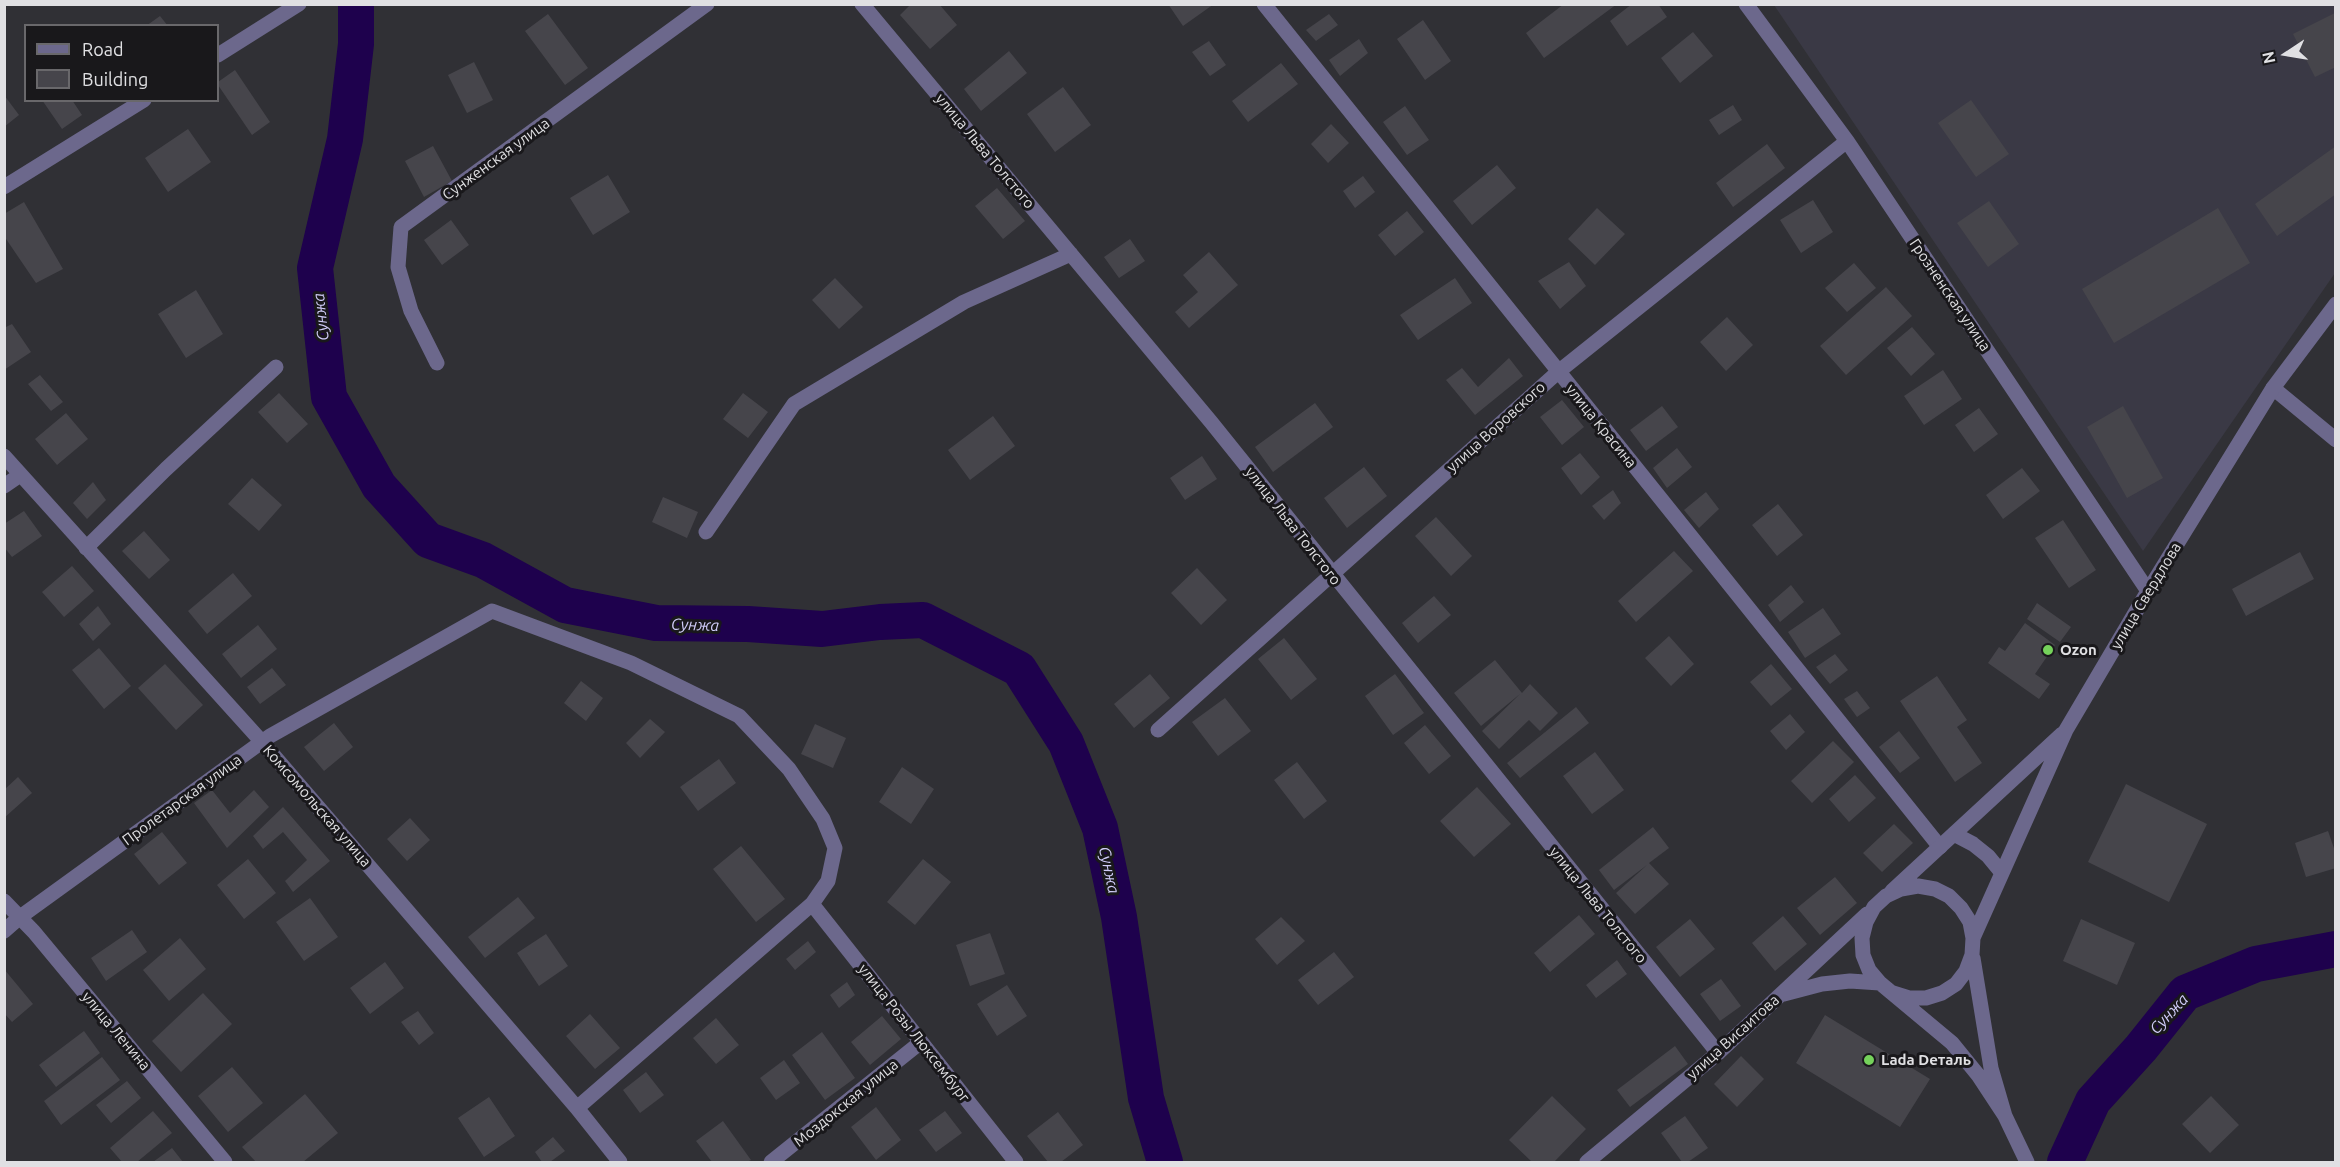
<!DOCTYPE html>
<meta charset="utf-8">
<style>
body{margin:0}
#map{position:relative;width:2340px;height:1167px;overflow:hidden;background:#303035;font-family:Ubuntu,sans-serif}
canvas{display:block}
.frame{position:absolute;inset:0;border:6px solid #e0e0e3;pointer-events:none}
.legend{position:absolute;left:24px;top:24px;width:195px;height:78px;box-sizing:border-box;background:#19181b;border:2px solid #69686b;margin:0;padding:8px 10px;list-style:none;font-size:18px;color:#e0e0e3}
.legend li{display:flex;align-items:center;gap:12px;height:30px}
.legend b{width:30px;border:2px solid #69686b}
.north{position:absolute;left:2256px;top:24px;width:60px;height:60px;-webkit-text-stroke:4px #19181b;paint-order:stroke;rotate:258deg;font-size:16px;font-weight:700;line-height:24px;text-align:center;color:#e0e0e3}
.north::after{content:'';display:block;margin:auto;width:21px;height:27px;background:#e0e0e3;clip-path:polygon(50% 0,100% 100%,50% 72%,0 100%)}
</style>
<div id="map">
<canvas width="2340" height="1167"></canvas>
<div class="frame"></div>
<ul class="legend">
<li><b style="height:8px;background:#6c688c"></b>Road</li>
<li><b style="height:16px;background:#46454b"></b>Building</li>
</ul>
<div class="north">N</div>
</div>
<script>
const context = document.querySelector('canvas').getContext('2d');
context.lineJoin = 'round';
function fillPath(path, color) { context.fillStyle = color; context.fill(path, 'evenodd'); }
const shape = rows => new Path2D(rows.map(r => 'M' + r).join(''));
function stroke(path, color, width, dash) { context.strokeStyle = color; context.lineWidth = width; context.lineCap = dash ? 'butt' : 'round'; context.setLineDash(dash || []); context.stroke(path); }
function drawText(font, color, halo, rows, align = 'center') {
  context.font = font + ' Ubuntu,sans-serif'; context.lineWidth = 6; context.setLineDash([]); context.textBaseline = 'middle'; context.strokeStyle = halo; context.fillStyle = color; for (const [text, x, y, turn = 0] of rows) {
    context.save(); context.translate(x, y); context.rotate((+turn || 0) * Math.PI / 180); context.textAlign = isNaN(turn) ? turn : align; if (halo) context.strokeText(text, 0, 0); context.fillText(text, 0, 0); context.restore();
  }
}
fillPath(shape([
 [1774,5,2335,5,2335,273,2143,551]
]), '#3a3945');
stroke(shape([
 [356,4,356,44,345,139,315,268,329,397,379,486,428,540,483,560,565,605,656,623,748,624,822,629,880,622,923,620,1019,669,1066,743,1100,828,1119,917,1146,1098,1165,1162],
 [2065,1162,2093,1101,2141,1048,2185,993,2256,964,2336,949]
]), '#1e014d', 36);
fillPath(shape([
 [911,4,939,4,957,25,930,49,900,15],
 [1168,4,1214,4,1183,26],
 [1564,4,1617,4,1544,58,1526,33],
 [1632,4,1658,4,1667,17,1627,46,1610,21],
 [2335,13,2336,67,2315,77,2293,34],
 [548,14,588,68,565,85,525,31],
 [1329,14,1338,25,1316,41,1306,30],
 [160,16,168,26,146,26],
 [1423,20,1451,61,1425,80,1397,39],
 [1693,32,1713,56,1680,83,1661,58],
 [1359,39,1368,53,1340,76,1329,60],
 [1209,41,1226,65,1210,76,1192,52],
 [1009,51,1027,73,981,111,964,89],
 [474,62,493,100,467,113,448,75],
 [1281,63,1298,84,1248,122,1232,101],
 [235,70,270,122,252,135,218,85,218,82],
 [1063,87,1091,125,1055,152,1027,114],
 [4,95,19,115,4,127],
 [42,100,72,100,82,115,62,129],
 [1971,100,2009,154,1976,177,1938,123],
 [1733,105,1742,120,1719,135,1709,120],
 [1405,106,1429,140,1407,155,1383,122],
 [1331,124,1349,143,1328,163,1311,144],
 [188,129,211,162,168,192,145,158],
 [1767,144,1785,168,1733,207,1716,183],
 [433,146,452,181,424,197,405,161],
 [2336,146,2336,194,2277,236,2255,204],
 [1497,165,1516,188,1472,225,1453,201],
 [608,175,630,212,593,235,570,198],
 [1363,176,1375,192,1355,208,1343,191],
 [997,188,1025,221,1003,239,975,206],
 [1813,200,1833,232,1801,253,1780,220],
 [1989,201,2019,244,1988,267,1957,223],
 [24,202,63,269,36,283,4,236,4,214],
 [1597,208,1625,234,1595,265,1568,239],
 [2218,208,2250,263,2114,343,2082,289],
 [1407,211,1424,232,1395,256,1378,235],
 [451,220,469,245,442,265,424,240],
 [1130,239,1145,261,1119,278,1104,257],
 [1209,252,1238,285,1189,328,1175,312,1198,292,1183,275],
 [1569,262,1586,286,1560,309,1538,281],
 [1854,263,1876,288,1847,312,1825,288],
 [835,278,863,307,839,329,812,300],
 [1455,278,1472,303,1418,340,1400,315],
 [1886,287,1912,316,1846,375,1820,346],
 [196,290,223,334,186,358,158,314],
 [1727,317,1753,345,1726,371,1700,342],
 [12,324,31,352,4,370,4,328],
 [1912,327,1935,354,1911,376,1887,348],
 [1509,358,1523,376,1475,415,1446,380,1462,368,1478,387],
 [1943,370,1962,399,1924,425,1904,396],
 [40,375,63,402,51,411,28,384],
 [279,393,308,424,287,443,258,412],
 [743,393,768,412,748,438,723,419],
 [1562,400,1584,427,1562,445,1540,417],
 [1315,403,1333,427,1273,472,1255,447],
 [1662,406,1678,427,1646,451,1630,430],
 [2123,406,2163,478,2127,498,2087,427],
 [1979,408,1998,434,1974,452,1955,425],
 [66,413,88,439,57,465,35,439],
 [993,416,1015,446,970,480,948,450],
 [1677,448,1692,467,1667,488,1653,468],
 [1580,453,1600,477,1581,495,1561,468],
 [1202,456,1217,479,1185,500,1170,478],
 [1364,467,1387,496,1347,528,1324,498],
 [2022,468,2040,491,2003,519,1986,495],
 [252,478,282,505,259,531,228,504],
 [93,482,106,500,87,519,73,503],
 [1613,490,1621,503,1604,520,1592,506],
 [1706,492,1719,509,1699,528,1684,510],
 [663,497,698,512,687,538,652,522],
 [1778,504,1803,535,1777,556,1752,525],
 [24,511,42,536,12,557,4,547,4,524],
 [1436,517,1472,556,1451,576,1415,536],
 [2063,520,2096,570,2069,588,2035,538],
 [144,531,170,560,149,579,122,551],
 [1674,551,1693,571,1636,622,1618,601],
 [2300,552,2314,579,2246,616,2232,589],
 [72,566,94,591,64,617,42,592],
 [1197,568,1227,600,1201,625,1171,593],
 [233,573,252,596,207,634,188,611],
 [1791,585,1804,602,1780,622,1768,605],
 [1434,596,1451,615,1418,643,1402,623],
 [2037,603,2071,627,2060,642,2027,619],
 [98,606,111,624,93,641,79,624],
 [1823,608,1841,634,1805,658,1788,632],
 [2025,623,2055,645,2035,674,2050,684,2039,699,1988,663,1999,647,2005,651],
 [258,625,277,649,241,678,222,654],
 [1669,636,1694,664,1671,686,1645,658],
 [1284,638,1317,679,1291,700,1258,659],
 [99,648,131,686,104,709,72,670],
 [1835,654,1848,670,1830,684,1816,667],
 [1495,660,1522,693,1530,684,1558,713,1540,731,1529,720,1499,749,1482,731,1520,694,1481,726,1454,693],
 [165,664,203,705,176,730,138,688],
 [1771,664,1792,689,1771,706,1750,682],
 [272,668,286,685,260,704,247,687],
 [1150,674,1170,698,1134,728,1114,704],
 [1395,674,1424,713,1393,735,1365,696],
 [1937,676,1967,720,1957,727,1982,763,1955,782,1900,701],
 [581,681,603,698,586,721,564,703],
 [1857,691,1870,708,1857,717,1844,699],
 [1225,698,1251,731,1218,756,1192,722],
 [1576,707,1589,723,1520,778,1507,763],
 [1790,714,1805,732,1786,750,1770,731],
 [650,719,665,732,640,758,626,743],
 [334,723,353,747,324,771,304,747],
 [815,724,846,738,833,768,801,754],
 [1425,725,1451,756,1429,774,1404,743],
 [1899,731,1920,758,1900,773,1879,747],
 [1833,741,1854,762,1812,803,1791,781],
 [1595,752,1624,790,1592,814,1563,776],
 [719,759,736,783,698,811,680,787],
 [1297,762,1327,801,1304,819,1274,780],
 [902,767,934,789,911,824,879,802],
 [1855,775,1876,798,1849,822,1829,799],
 [18,777,32,793,4,818,4,790],
 [2126,784,2207,824,2169,902,2088,862],
 [1477,787,1511,824,1474,857,1440,821],
 [212,790,230,813,254,790,269,807,227,848,194,803],
 [283,807,330,861,293,892,285,881,307,860,283,832,263,849,253,836],
 [410,818,430,840,407,861,387,839],
 [1894,824,1913,843,1882,872,1863,853],
 [1653,827,1669,848,1649,863,1669,884,1635,914,1616,893,1647,865,1614,890,1599,870],
 [2328,831,2336,854,2336,868,2306,877,2295,843],
 [162,832,187,863,159,885,134,854],
 [741,846,785,899,756,922,713,869],
 [248,859,276,893,244,919,217,885],
 [923,859,951,882,915,925,887,902],
 [1835,877,1857,903,1820,935,1797,908],
 [518,897,535,918,485,958,468,937],
 [310,898,338,937,304,961,276,922],
 [1579,915,1595,934,1550,972,1534,953],
 [1783,916,1807,944,1775,971,1752,943],
 [1281,917,1305,941,1277,965,1255,939],
 [1690,919,1715,949,1680,977,1656,947],
 [2081,919,2135,943,2117,985,2063,961],
 [132,930,147,952,106,981,91,958],
 [990,933,1005,974,970,986,956,945],
 [546,934,568,966,539,986,517,953],
 [180,938,206,969,169,1001,143,970],
 [808,941,816,952,795,970,786,959],
 [1334,952,1354,977,1318,1005,1298,980],
 [1617,960,1627,974,1596,998,1586,985],
 [385,962,404,988,370,1014,350,988],
 [4,969,33,1004,12,1022,4,1013],
 [1721,979,1741,1006,1720,1021,1700,994],
 [847,982,855,995,839,1008,830,995],
 [1007,985,1027,1016,997,1036,977,1004],
 [203,993,232,1024,181,1072,152,1041],
 [418,1011,434,1033,419,1045,401,1022],
 [590,1014,620,1048,595,1069,566,1036],
 [1825,1015,1930,1079,1900,1127,1796,1063],
 [882,1016,901,1039,870,1065,851,1042],
 [716,1018,739,1045,716,1064,693,1038],
 [84,1031,100,1053,56,1087,39,1065],
 [822,1032,855,1078,825,1100,792,1055],
 [1675,1046,1688,1064,1630,1107,1617,1090],
 [1741,1056,1764,1079,1737,1107,1714,1084],
 [102,1057,120,1080,61,1125,44,1101],
 [784,1060,800,1083,776,1100,760,1078],
 [232,1067,263,1103,228,1132,198,1096],
 [646,1072,664,1095,640,1113,623,1090],
 [127,1081,141,1098,111,1123,96,1105],
 [305,1094,338,1133,303,1162,256,1162,242,1147],
 [1552,1096,1586,1129,1554,1162,1532,1162,1509,1140],
 [2211,1096,2239,1125,2210,1153,2182,1124],
 [489,1097,515,1136,484,1157,458,1118],
 [876,1107,901,1140,876,1160,851,1127],
 [153,1111,172,1133,137,1162,122,1162,110,1148],
 [945,1111,962,1133,936,1152,919,1130],
 [1058,1112,1083,1145,1061,1162,1048,1162,1027,1136],
 [1685,1116,1708,1148,1688,1162,1682,1162,1661,1133],
 [723,1121,751,1160,747,1162,712,1162,696,1141],
 [553,1137,565,1151,550,1162,542,1162,535,1152],
 [172,1148,183,1162,153,1162]
]), '#46454b');
stroke(shape([
 [862,4,1211,422,1718,1053],
 [1264,4,1940,847],
 [1746,4,1847,141,2148,591],
 [218,55,299,4],
 [4,187,144,100],
 [437,363,411,311,398,267,401,227,707,4],
 [2273,388,2336,440],
 [4,456,262,742,577,1108,620,1162],
 [4,486,20,475],
 [706,532,794,404,964,302,1071,254],
 [86,548,166,469,276,367],
 [1158,730,1558,372,1847,141],
 [4,901,34,932,225,1162],
 [812,904,1016,1162],
 [4,931,20,917,270,736,492,611,631,663,739,716,789,769,823,819,835,848,828,881,812,904,577,1108],
 [771,1162,921,1042]
]), '#6c688c', 15);
stroke(shape([
 [1954,834,1973,844,1988,856,2002,873],
 [1892,891,2062,734],
 [1973,938,2066,730,2148,591,2273,388,2336,304],
 [1973,958,1991,1068,2005,1116,2027,1162],
 [1893,993,1909,998,1926,998,1942,993,1956,984,1966,971,1972,955,1973,938,1970,922,1961,908,1949,896,1935,889,1918,886,1901,889,1886,896,1874,907,1866,922,1862,938,1863,955,1869,970,1880,983,1952,1043,1978,1075,2005,1116],
 [1784,994,1822,984,1850,981,1880,983],
 [1587,1162,1718,1053,1867,914]
]), '#6c688c', 15);
for (const [x, y, r, color] of [
 [2048,650,6,"#75d25b"],
 [1869,1060,6,"#75d25b"]
]) { const dot = new Path2D(); dot.arc(x, y, r, 0, 2 * Math.PI); context.fillStyle = color; context.fill(dot); stroke(dot, '#19181b', 2); }
drawText('15px', '#e0e0e3', '#19181b', [
 ["улица Льва Толстого",985,151,50],
 ["Сунженская улица",496,159,-36],
 ["Грозненская улица",1950,295,56],
 ["улица Красина",1601,426,51],
 ["улица Воровского",1496,427,-42],
 ["улица Льва Толстого",1293,526,52],
 ["улица Свердлова",2146,596,-59],
 ["Пролетарская улица",182,800,-36],
 ["Комсомольская улица",317,806,49],
 ["улица Льва Толстого",1598,905,51],
 ["улица Ленина",116,1031,50],
 ["улица Розы Люксембург",914,1033,52],
 ["улица Висаитова",1733,1037,-42],
 ["Моздокская улица",846,1103,-39]
]);
drawText('bold 15px', '#e0e0e3', '#19181b', [
 ["Ozon",2060,650],
 ["Lada Dеталь",1881,1060]
], 'left');
drawText('italic 16px', '#cfcbf7', '#19181b', [
 ["Сунжа",321,317,-96],
 ["Сунжа",695,625,2],
 ["Сунжа",1109,870,78],
 ["Сунжа",2169,1014,-47]
]);
</script>
